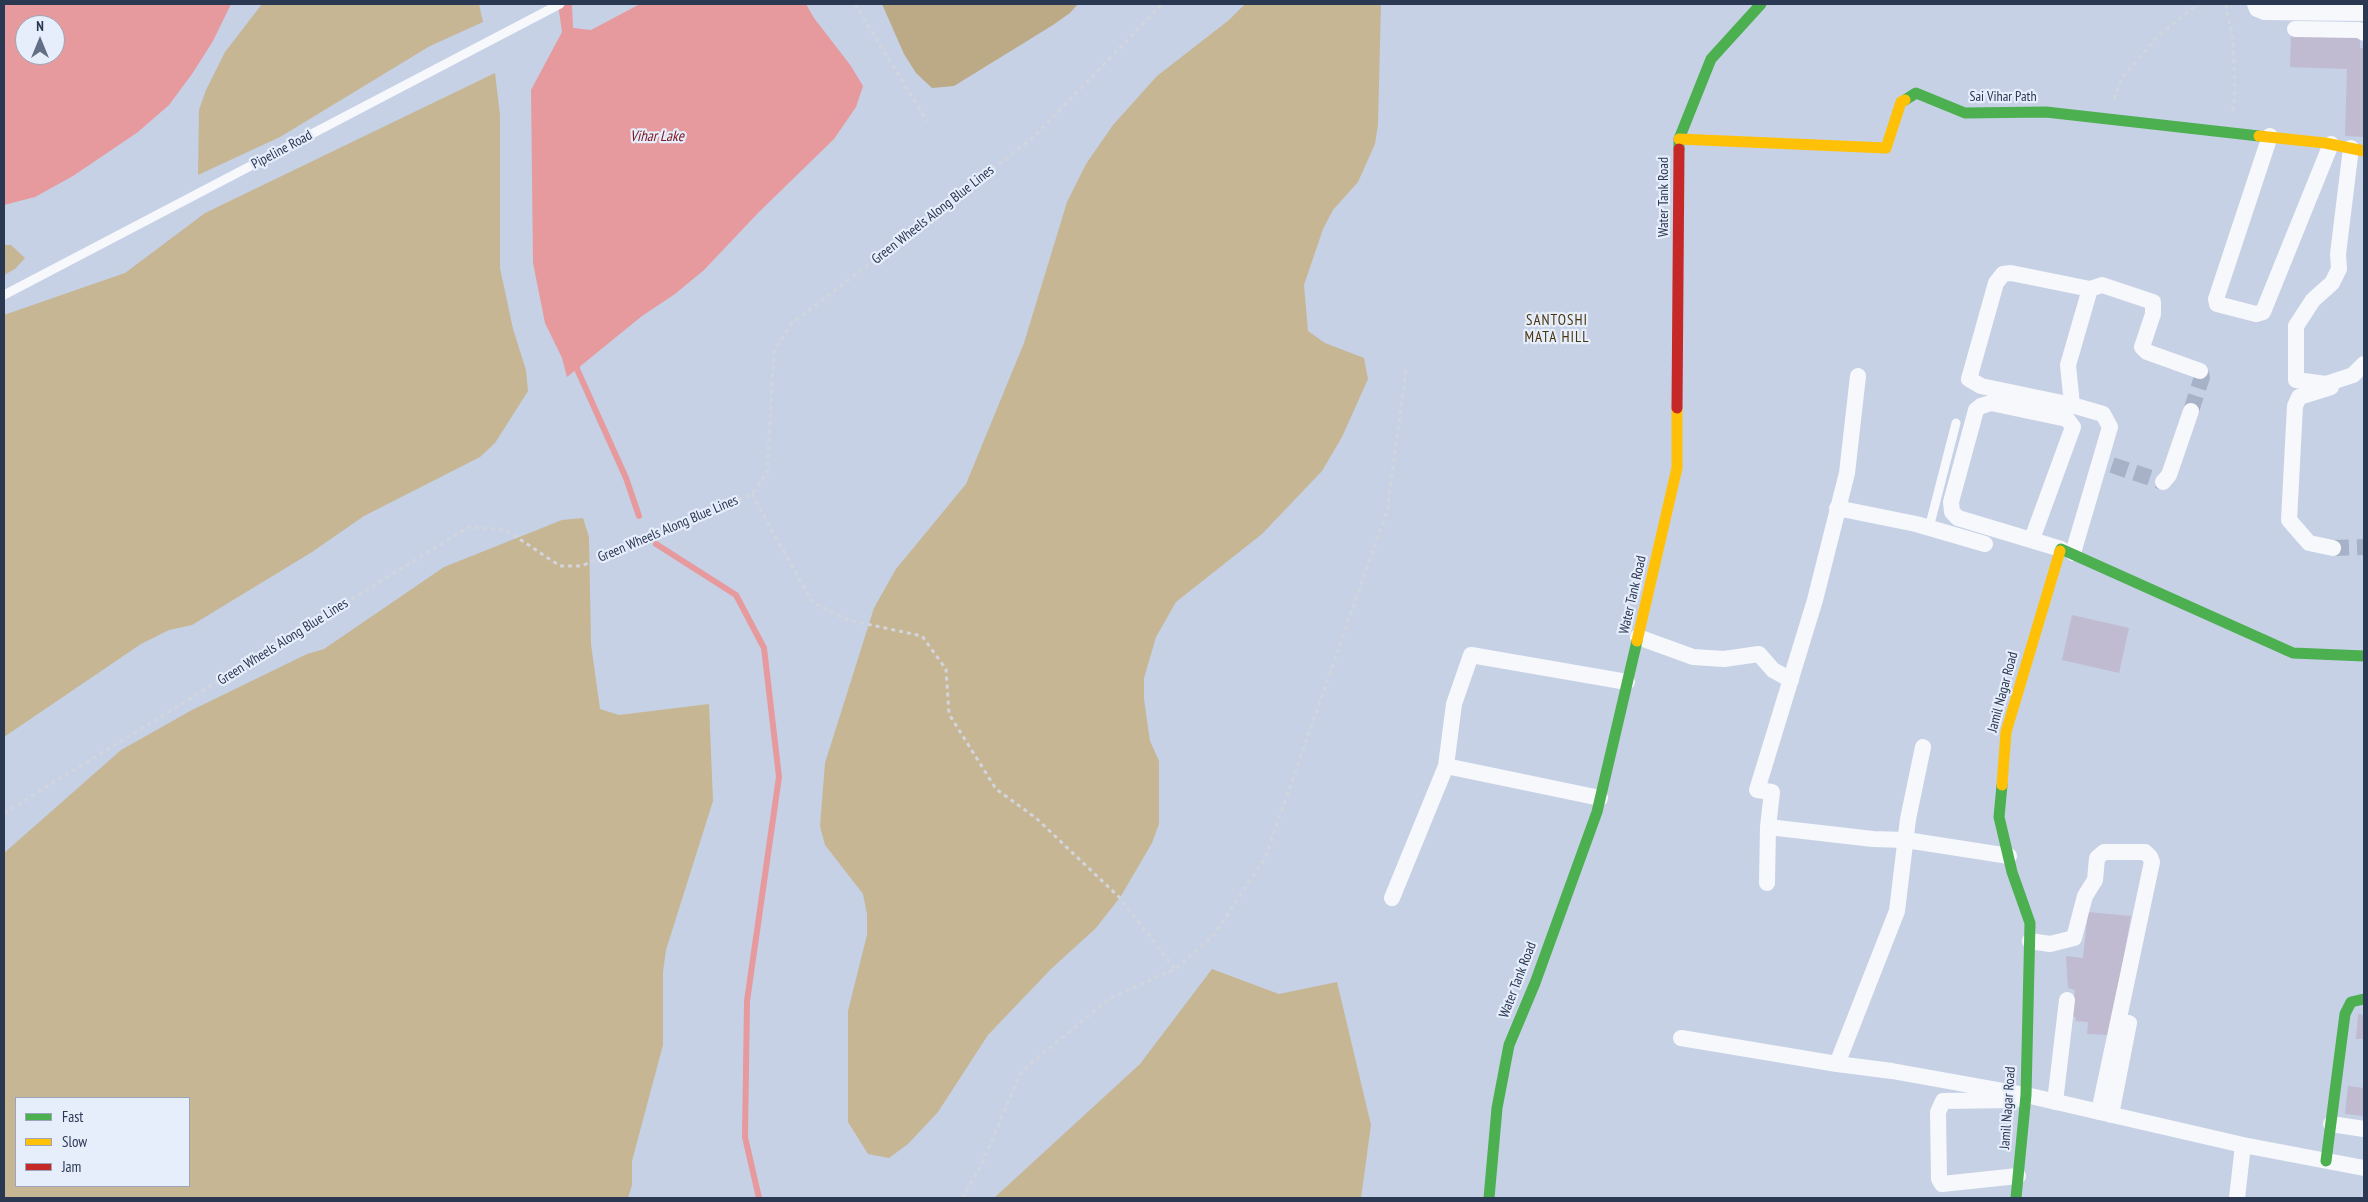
<!DOCTYPE html>
<style>
body{margin:0}
#map{position:relative;width:2368px;height:1202px;overflow:hidden;background:#c6d1e6;font-family:"PT Sans Narrow",sans-serif}
canvas{display:block}
.frame{position:absolute;inset:0;border:5px solid #2b3852;pointer-events:none}
.legend{position:absolute;left:15px;top:1097px;width:175px;height:90px;box-sizing:border-box;background:#e6edfb;border:1px solid #9ba5b7;margin:0;padding:6px 9px;list-style:none;font-size:15px;color:#2b3852}
.legend li{display:flex;align-items:center;gap:10px;height:25px}
.legend b{width:25px;border:1px solid #9ba5b7}
.north{position:absolute;left:15px;top:15px;width:50px;height:50px;box-sizing:border-box;background:#e6edfb;border:1px solid #9ba5b7;border-radius:50%;rotate:0deg;font-size:14px;font-weight:700;line-height:20px;text-align:center;color:#2b3852}
.north::after{content:'';display:block;margin:auto;width:18px;height:22px;background:#616e86;clip-path:polygon(50% 0,100% 100%,50% 72%,0 100%)}
</style>
<div id="map">
<canvas width="2368" height="1202"></canvas>
<div class="frame"></div>
<ul class="legend">
<li><b style="height:6px;background:#4caf50"></b>Fast</li>
<li><b style="height:6px;background:#ffc107"></b>Slow</li>
<li><b style="height:6px;background:#c62828"></b>Jam</li>
</ul>
<div class="north">N</div>
</div>
<script>
const context = document.querySelector('canvas').getContext('2d');
context.lineJoin = 'round';
function fillPath(path, color) { context.fillStyle = color; context.fill(path, 'evenodd'); }
const shape = rows => new Path2D(rows.map(r => 'M' + r).join(''));
function stroke(path, color, width, dash) { context.strokeStyle = color; context.lineWidth = width; context.lineCap = dash ? 'butt' : 'round'; context.setLineDash(dash || []); context.stroke(path); }
function drawText(font, color, halo, rows, align = 'center') {
  context.font = font + ' "PT Sans Narrow",sans-serif'; context.lineWidth = 4.5; context.setLineDash([]); context.textBaseline = 'middle'; context.strokeStyle = halo; context.fillStyle = color; for (const [text, x, y, turn = 0] of rows) {
    context.save(); context.translate(x, y); context.rotate((+turn || 0) * Math.PI / 180); context.textAlign = isNaN(turn) ? turn : align; if (halo) context.strokeText(text, 0, 0); context.fillText(text, 0, 0); context.restore();
  }
}
fillPath(shape([
 [262,4,479,4,483,22,430,46,280,137,198,175,199,110,206,90,225,52],
 [1245,4,1381,4,1378,124,1375,144,1358,182,1333,210,1323,229,1304,285,1308,331,1325,343,1364,358,1368,379,1342,437,1322,471,1262,534,1176,602,1156,637,1144,678,1144,699,1150,741,1159,761,1159,824,1152,843,1121,896,1096,928,1051,969,988,1035,938,1112,908,1144,889,1158,868,1154,848,1122,848,1011,867,935,867,914,863,894,825,845,820,826,825,763,874,608,896,569,966,484,1024,343,1067,202,1086,164,1113,125,1157,76,1229,20],
 [495,73,500,115,500,268,513,329,526,370,528,391,495,443,480,457,364,516,312,552,192,625,169,630,141,644,4,737,4,315,125,273,205,213],
 [4,245,11,245,25,258,15,269,4,275],
 [583,518,589,537,591,644,600,709,619,715,709,704,713,801,666,950,663,972,663,1045,632,1161,632,1185,628,1198,4,1198,4,853,121,750,192,710,307,654,324,649,444,567,562,520],
 [189,1098,189,1186,16,1186,16,1098],
 [1212,969,1279,994,1337,982,1371,1125,1361,1198,994,1198,1140,1064]
]), '#c6b693');
fillPath(shape([
 [882,4,1078,4,1070,13,1053,25,954,86,932,88,916,73,904,54]
]), '#bbaa85');
fillPath(shape([
 [4,4,231,4,213,41,192,74,169,105,138,132,73,176,35,197,4,205],
 [25,25,55,25,55,55,25,55],
 [558,4,572,4,573,28,591,30,640,4,806,4,814,18,851,66,863,86,856,107,834,139,759,212,704,270,675,294,642,316,567,377,562,358,545,323,533,263,531,90,562,32]
]), '#e69a9d');
stroke(shape([
 [577,362,577,369,626,478,639,516],
 [656,544,736,595,764,648,779,777,747,1001,745,1137,759,1198]
]), '#e69a9d', 6);
fillPath(shape([
 [2291,36,2360,38,2360,48,2364,48,2364,137,2345,136,2347,69,2290,67],
 [2072,615,2129,628,2119,673,2062,660],
 [2088,912,2131,916,2110,1035,2087,1034,2088,1022,2075,1021,2076,1018,2071,1015,2075,990,2068,988,2066,956,2083,958],
 [2358,1014,2364,1015,2364,1039,2356,1039],
 [2348,1086,2364,1088,2364,1116,2345,1114]
]), '#c0bbd0');
stroke(shape([
 [2191,411,2202,377,2200,371],
 [2112,465,2163,482],
 [2333,548,2364,547]
]), '#a7b2c8', 16, [16, 8]);
stroke(shape([
 [855,4,927,121],
 [2227,4,2226,8,2233,39,2235,91,2233,112],
 [2114,99,2122,78,2157,37,2198,4],
 [752,494,812,602,848,620,922,636,946,669,949,714,996,789,1036,818,1120,898,1175,969],
 [4,813,469,527,506,530,560,566,581,566,752,494,767,473,774,352,791,324,1034,137,1162,4],
 [962,1198,980,1168,1021,1072,1110,998,1175,969,1214,935,1265,858,1387,511,1406,370]
]), '#d2d5dd', 3, [4, 4]);
stroke(shape([
 [4,295,560,4],
 [1929,528,1956,423]
]), '#f6f8fb', 9);
stroke(shape([
 [2255,4,2257,9,2264,12,2364,13],
 [2295,29,2359,30,2364,33],
 [2270,136,2216,299,2217,304,2256,314,2263,312,2331,144],
 [2351,148,2338,254,2339,269,2332,283,2313,300,2296,326,2296,380,2326,384,2353,375,2364,364],
 [2331,387,2299,397,2295,406,2289,520,2309,543,2333,548],
 [2072,405,2068,365,2090,289],
 [2163,482,2169,475,2191,411],
 [1837,508,1916,524,1985,544],
 [2032,539,2073,427,2067,419,1991,403,1981,406,1976,410,1951,502,1952,512,1958,518,2061,549],
 [2073,553,2110,427,2103,414,2072,405,1981,386,1969,379,1996,283,2003,274,2011,273,2090,289,2102,285,2153,302,2153,314,2142,347,2147,352,2200,371],
 [1638,637,1693,657,1724,659,1759,654,1773,670,1791,680],
 [1446,766,1600,798],
 [1768,827,1873,839,1906,840,2009,856],
 [1767,883,1768,827,1772,792,1757,790,1815,600,1847,473,1858,376],
 [1392,898,1446,766,1454,704,1471,655,1627,682],
 [2030,941,2050,944,2074,938,2085,896,2095,880,2097,858,2104,852,2145,852,2150,857,2152,862,2099,1112],
 [1681,1038,1837,1064,1892,1071,2026,1095,2243,1145,2364,1168],
 [1837,1064,1897,911,1908,819,1923,747],
 [2015,1100,1943,1101,1938,1112,1939,1179,1942,1184,2018,1176],
 [2055,1102,2067,1000],
 [2111,1115,2129,1023],
 [2331,1124,2364,1129],
 [2237,1198,2243,1145]
]), '#f6f8fb', 16);
stroke(shape([
 [1905,100,1916,93,1965,113,2046,112,2259,136],
 [1679,149,1679,139,1711,59,1761,4],
 [2060,551,2061,549,2293,653,2364,656],
 [2002,785,1999,817,2012,872,2030,923,2026,1095,2016,1198],
 [2326,1161,2345,1014,2351,1002,2364,999],
 [1489,1198,1497,1108,1509,1045,1535,983,1597,812,1637,641]
]), '#4caf50', 11);
stroke(shape([
 [2259,136,2325,143,2364,151],
 [1679,139,1886,148,1901,102,1905,100],
 [1637,641,1677,468,1677,408],
 [2002,785,2006,732,2060,551]
]), '#ffc107', 11);
stroke(shape([
 [1677,408,1679,149]
]), '#c62828', 11);
drawText('14px', '#2b3852', '#e6edfb', [
 ["Sai Vihar Path",2003,97],
 ["Pipeline Road",282,150,-28],
 ["Water Tank Road",1664,197,-90],
 ["Green Wheels Along Blue Lines",933,215,-38],
 ["Green Wheels Along Blue Lines",668,529,-23],
 ["Water Tank Road",1633,595,-77],
 ["Green Wheels Along Blue Lines",283,642,-32],
 ["Jamil Nagar Road",2003,692,-75],
 ["Water Tank Road",1518,980,-69],
 ["Jamil Nagar Road",2008,1108,-86]
]);
drawText('italic 15px', '#7c161e', '#e6edfb', [
 ["Vihar Lake",657,137]
]);
context.letterSpacing = '1px';
drawText('15px', '#49360f', '#e6edfb', [
 ["SANTOSHI",1557,321],
 ["MATA HILL",1557,338]
]);
context.letterSpacing = '0px';
</script>
